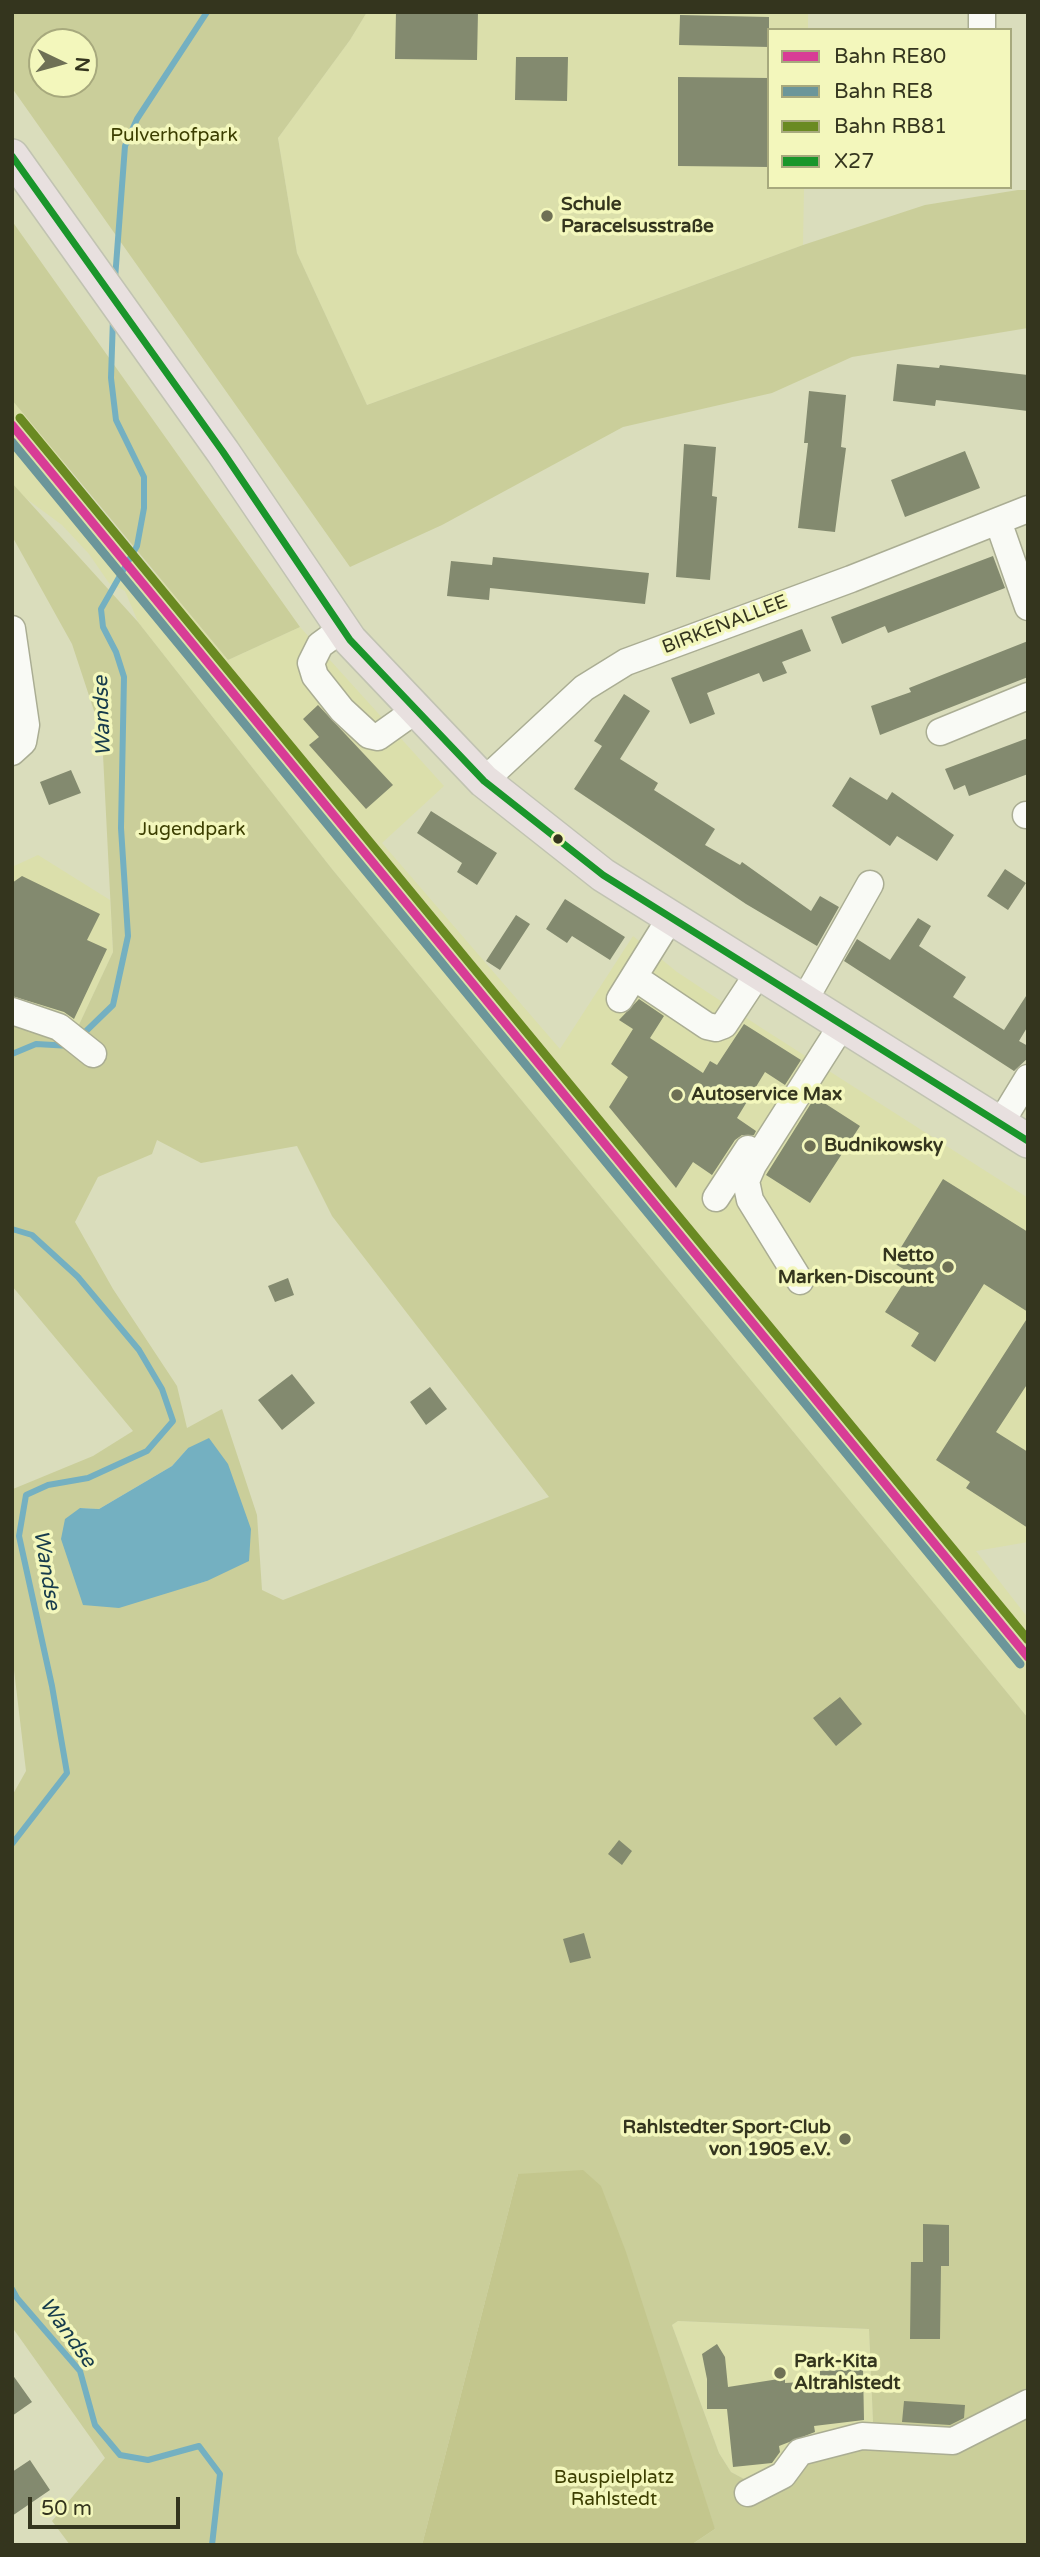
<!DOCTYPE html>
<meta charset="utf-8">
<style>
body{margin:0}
#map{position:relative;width:1040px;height:2557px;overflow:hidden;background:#daddbc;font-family:"Varela Round",sans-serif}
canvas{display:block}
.frame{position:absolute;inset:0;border:14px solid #34351e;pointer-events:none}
.legend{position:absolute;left:767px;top:28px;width:245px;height:161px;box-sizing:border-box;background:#f3f7bc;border:2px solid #a7a97d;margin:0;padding:9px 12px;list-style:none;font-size:21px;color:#34351e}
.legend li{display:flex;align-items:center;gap:14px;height:35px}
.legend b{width:35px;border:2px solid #a7a97d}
.north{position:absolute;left:28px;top:28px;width:70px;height:70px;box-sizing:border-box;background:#f3f7bc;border:2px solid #a7a97d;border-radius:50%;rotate:95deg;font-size:19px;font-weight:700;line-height:28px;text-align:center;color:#34351e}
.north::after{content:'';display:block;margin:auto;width:24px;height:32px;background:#6e7055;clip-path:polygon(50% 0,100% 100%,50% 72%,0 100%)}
.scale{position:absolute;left:28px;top:2497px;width:152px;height:32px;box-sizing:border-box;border:4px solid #34351e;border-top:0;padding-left:9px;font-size:21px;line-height:24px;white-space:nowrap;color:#34351e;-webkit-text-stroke:5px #f3f7bc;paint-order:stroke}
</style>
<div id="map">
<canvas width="1040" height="2557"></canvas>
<div class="frame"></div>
<ul class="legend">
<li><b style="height:9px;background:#d83c96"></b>Bahn RE80</li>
<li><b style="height:9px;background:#6b969a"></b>Bahn RE8</li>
<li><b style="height:9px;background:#6a8a22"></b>Bahn RB81</li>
<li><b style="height:9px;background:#1a962b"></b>X27</li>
</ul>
<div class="north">N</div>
<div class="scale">50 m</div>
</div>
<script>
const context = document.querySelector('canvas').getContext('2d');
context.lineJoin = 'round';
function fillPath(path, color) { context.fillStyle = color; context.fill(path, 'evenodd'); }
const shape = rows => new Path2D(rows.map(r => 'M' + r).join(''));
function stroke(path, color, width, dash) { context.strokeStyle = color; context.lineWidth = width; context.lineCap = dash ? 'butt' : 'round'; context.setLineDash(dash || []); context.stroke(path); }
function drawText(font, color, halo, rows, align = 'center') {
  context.font = font + ' "Varela Round",sans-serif'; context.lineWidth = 7; context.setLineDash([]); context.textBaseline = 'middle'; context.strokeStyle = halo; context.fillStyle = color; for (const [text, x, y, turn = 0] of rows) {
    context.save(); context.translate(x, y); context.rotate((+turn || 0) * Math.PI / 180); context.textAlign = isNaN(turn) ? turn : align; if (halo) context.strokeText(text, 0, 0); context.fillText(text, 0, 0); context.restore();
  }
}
fillPath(shape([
 [367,12,808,12,808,30,769,30,769,187,804,187,803,245,367,405,297,253,278,138,350,40],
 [12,400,61,459,126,551,142,560,163,582,228,660,300,627,444,786,382,843,560,1049,633,936,677,972,760,1027,1028,1198,1028,1542,976,1551,1028,1618,1028,1718,332,869,138,622,125,591,109,583,89,554,62,525,24,497,12,483],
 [38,855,110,900,113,952,77,1029,12,1011,12,867],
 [678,2321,869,2329,873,2422,862,2436,746,2480,731,2472,719,2453,672,2325]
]), '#dbdfab');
fillPath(shape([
 [12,12,367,12,350,40,278,138,297,253,367,405,803,245,925,205,1018,190,1028,190,1028,328,852,357,772,393,623,427,442,525,350,567,12,88],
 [42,42,84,42,84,84,42,84],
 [12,221,300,627,228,660,12,400],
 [12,483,138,622,332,869,1028,1718,1028,2545,691,2545,715,2529,518,2174,422,2545,70,2545,52,2521,105,2458,12,2327,12,1796,26,1771,12,1653,12,1495,13,1489,93,1456,133,1431,12,1286,12,1022,65,1045,77,1029,113,952,102,735,72,644,12,536],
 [157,1140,201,1163,297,1146,332,1216,549,1497,283,1600,262,1590,257,1515,222,1409,187,1428,177,1386,113,1289,75,1222,98,1177,152,1154],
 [188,1448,207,1581,168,1592,80,1508,99,1509,172,1466],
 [678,2321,869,2329,873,2422,862,2436,746,2480,731,2472,719,2453,672,2325]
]), '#cace9a');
fillPath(shape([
 [583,2170,601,2186,626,2252,715,2529,691,2545,422,2545,518,2174]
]), '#c3c68d');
fillPath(shape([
 [209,1438,228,1464,251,1529,249,1561,207,1581,119,1608,83,1605,61,1539,65,1519,80,1508,99,1509,172,1466,188,1448]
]), '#74b0c1');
stroke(shape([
 [115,279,125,146,137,119,207,12],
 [81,1036,113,1005,128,936,121,828,124,677,116,652,103,627,101,609,137,546,144,508,144,477,116,420,111,378,113,318],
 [12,1054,36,1044,71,1046],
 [12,1229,32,1235,78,1277,139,1350,162,1389,173,1421,147,1451,88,1478,48,1485,26,1495,19,1536,52,1686,67,1773,12,1844],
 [12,2289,17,2298,80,2371,95,2425,120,2455,148,2460,199,2446,220,2474,212,2545]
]), '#74b0c1', 6);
fillPath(shape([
 [396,12,478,12,477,60,395,59],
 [680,15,769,17,769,47,679,45],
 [516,57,568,57,567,101,515,100],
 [678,77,769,78,769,167,678,166],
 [897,364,939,368,940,365,1028,375,1028,411,936,400,935,406,893,401],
 [809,391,846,395,841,447,846,448,835,532,798,528,808,443,804,443],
 [684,444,716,447,712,496,717,497,710,580,676,577],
 [965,451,980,488,905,517,891,480],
 [993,556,1005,588,888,633,885,626,842,644,831,617],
 [493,557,649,573,645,604,490,588,489,600,447,596,451,561,492,565],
 [802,629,811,651,782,662,787,673,763,682,759,673,707,693,715,714,690,724,671,678],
 [1028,641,1028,677,880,735,871,706,911,692,909,688],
 [624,694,650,711,620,759,658,783,654,790,715,829,705,845,740,865,742,862,811,911,820,896,839,907,817,946,746,904,574,789,602,746,594,741],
 [318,705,393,785,366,809,309,745,319,737,303,719],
 [1028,738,1028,774,969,796,965,785,954,790,945,769],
 [71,770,81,793,49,805,40,782],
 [850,777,887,800,892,792,954,835,937,861,897,836,890,846,832,806],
 [431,811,497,853,477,885,457,872,462,863,417,833],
 [1005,869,1026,883,1008,910,987,896],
 [22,876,100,914,87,940,107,949,74,1019,64,1012,12,996,12,883],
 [565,899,625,937,610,960,572,936,567,943,546,929],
 [516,915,530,924,500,970,486,961],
 [918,918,931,926,919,946,966,977,953,997,1004,1030,1028,993,1028,1026,1019,1041,1028,1046,1028,1058,1014,1071,844,961,857,939,890,960],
 [639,999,664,1016,650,1038,703,1073,710,1061,717,1065,744,1024,801,1060,785,1085,765,1072,737,1118,756,1131,754,1135,742,1135,735,1140,712,1175,693,1162,676,1188,609,1107,628,1077,611,1064,633,1029,619,1020],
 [815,1097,860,1126,810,1203,766,1175],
 [943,1179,1028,1232,1028,1312,984,1284,935,1362,911,1346,919,1333,885,1312,910,1273,892,1262],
 [288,1278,294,1295,275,1302,268,1286],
 [1028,1317,1028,1383,996,1432,1028,1452,1028,1528,966,1488,970,1482,936,1460],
 [292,1374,315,1403,282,1430,258,1400],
 [430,1387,447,1409,426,1425,410,1402],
 [840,1697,862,1724,836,1746,813,1718],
 [619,1840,632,1851,622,1865,608,1854],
 [584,1933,591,1958,570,1963,563,1939],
 [923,2224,949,2225,949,2266,941,2266,940,2339,910,2339,911,2262,923,2262],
 [717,2344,725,2357,728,2387,785,2378,785,2383,820,2381,820,2371,863,2369,864,2420,814,2426,815,2432,779,2446,780,2452,772,2463,733,2467,727,2409,707,2409,707,2379,702,2354],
 [12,2374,32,2402,12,2416],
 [904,2401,965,2405,964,2418,950,2425,902,2422],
 [30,2460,50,2490,12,2516,12,2472]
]), '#838a6f');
const minor = shape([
 [982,30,982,12],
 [998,521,1028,607],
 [12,629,26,725,23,742,12,752],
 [342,629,320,645,311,663,315,676,342,710,369,735,378,737,416,710],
 [940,732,1028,696],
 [484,781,584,688,626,662,851,579,1028,509],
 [1026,815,1028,815],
 [634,977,707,1026,716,1028,724,1025,759,972],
 [620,999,671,917],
 [804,1001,870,884],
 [12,1011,59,1027,93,1054],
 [1000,1124,1028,1078],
 [716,1198,748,1149],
 [800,1281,750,1200,746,1181,753,1165,842,1025],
 [748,2493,783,2475,800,2452,862,2436,953,2441,1028,2403]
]);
const major = shape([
 [12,156,223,452,350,640,484,781,603,875,1028,1141]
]);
stroke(minor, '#aaad93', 29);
stroke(major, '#c1c3b2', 36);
stroke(minor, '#f9faf5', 26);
stroke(major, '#e8e0df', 33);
stroke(shape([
 [12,156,223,452,350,640,484,781,603,875,1028,1141]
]), '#1a962b', 7);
stroke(shape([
 [12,425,1028,1657]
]), '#d83c96', 9);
stroke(shape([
 [12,442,1020,1664]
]), '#6b969a', 9);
stroke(shape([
 [20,418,1028,1640]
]), '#6a8a22', 9);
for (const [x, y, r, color] of [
 [547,216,7,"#6e7055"],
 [558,839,6,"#34351e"],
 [677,1095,7,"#6e7055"],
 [810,1146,7,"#6e7055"],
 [948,1267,7,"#6e7055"],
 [845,2139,7,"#6e7055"],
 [780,2373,7,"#6e7055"]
]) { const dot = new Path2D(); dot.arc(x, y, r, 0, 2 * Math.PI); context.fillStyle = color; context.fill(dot); stroke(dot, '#f3f7bc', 2.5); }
drawText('19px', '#3c3e00', '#f3f7bc', [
 ["Pulverhofpark",174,136],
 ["Jugendpark",192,830],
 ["Bauspielplatz",614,2478],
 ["Rahlstedt",614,2500]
]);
drawText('bold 19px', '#34351e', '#f3f7bc', [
 ["Schule",561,205],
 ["Paracelsusstraße",561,227],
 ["Autoservice Max",691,1095],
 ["Budnikowsky",824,1146],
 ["Netto",934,1256,"right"],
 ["Marken-Discount",934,1278,"right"],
 ["Rahlstedter Sport-Club",831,2128,"right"],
 ["von 1905 e.V.",831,2150,"right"],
 ["Park-Kita",794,2362],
 ["Altrahlstedt",794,2384]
], 'left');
drawText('19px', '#34351e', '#f3f7bc', [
 ["BIRKENALLEE",725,625,-21]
]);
drawText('italic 21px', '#163b4c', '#f3f7bc', [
 ["Wandse",103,716,-92],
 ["Wandse",46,1570,81],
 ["Wandse",67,2333,54]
]);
</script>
